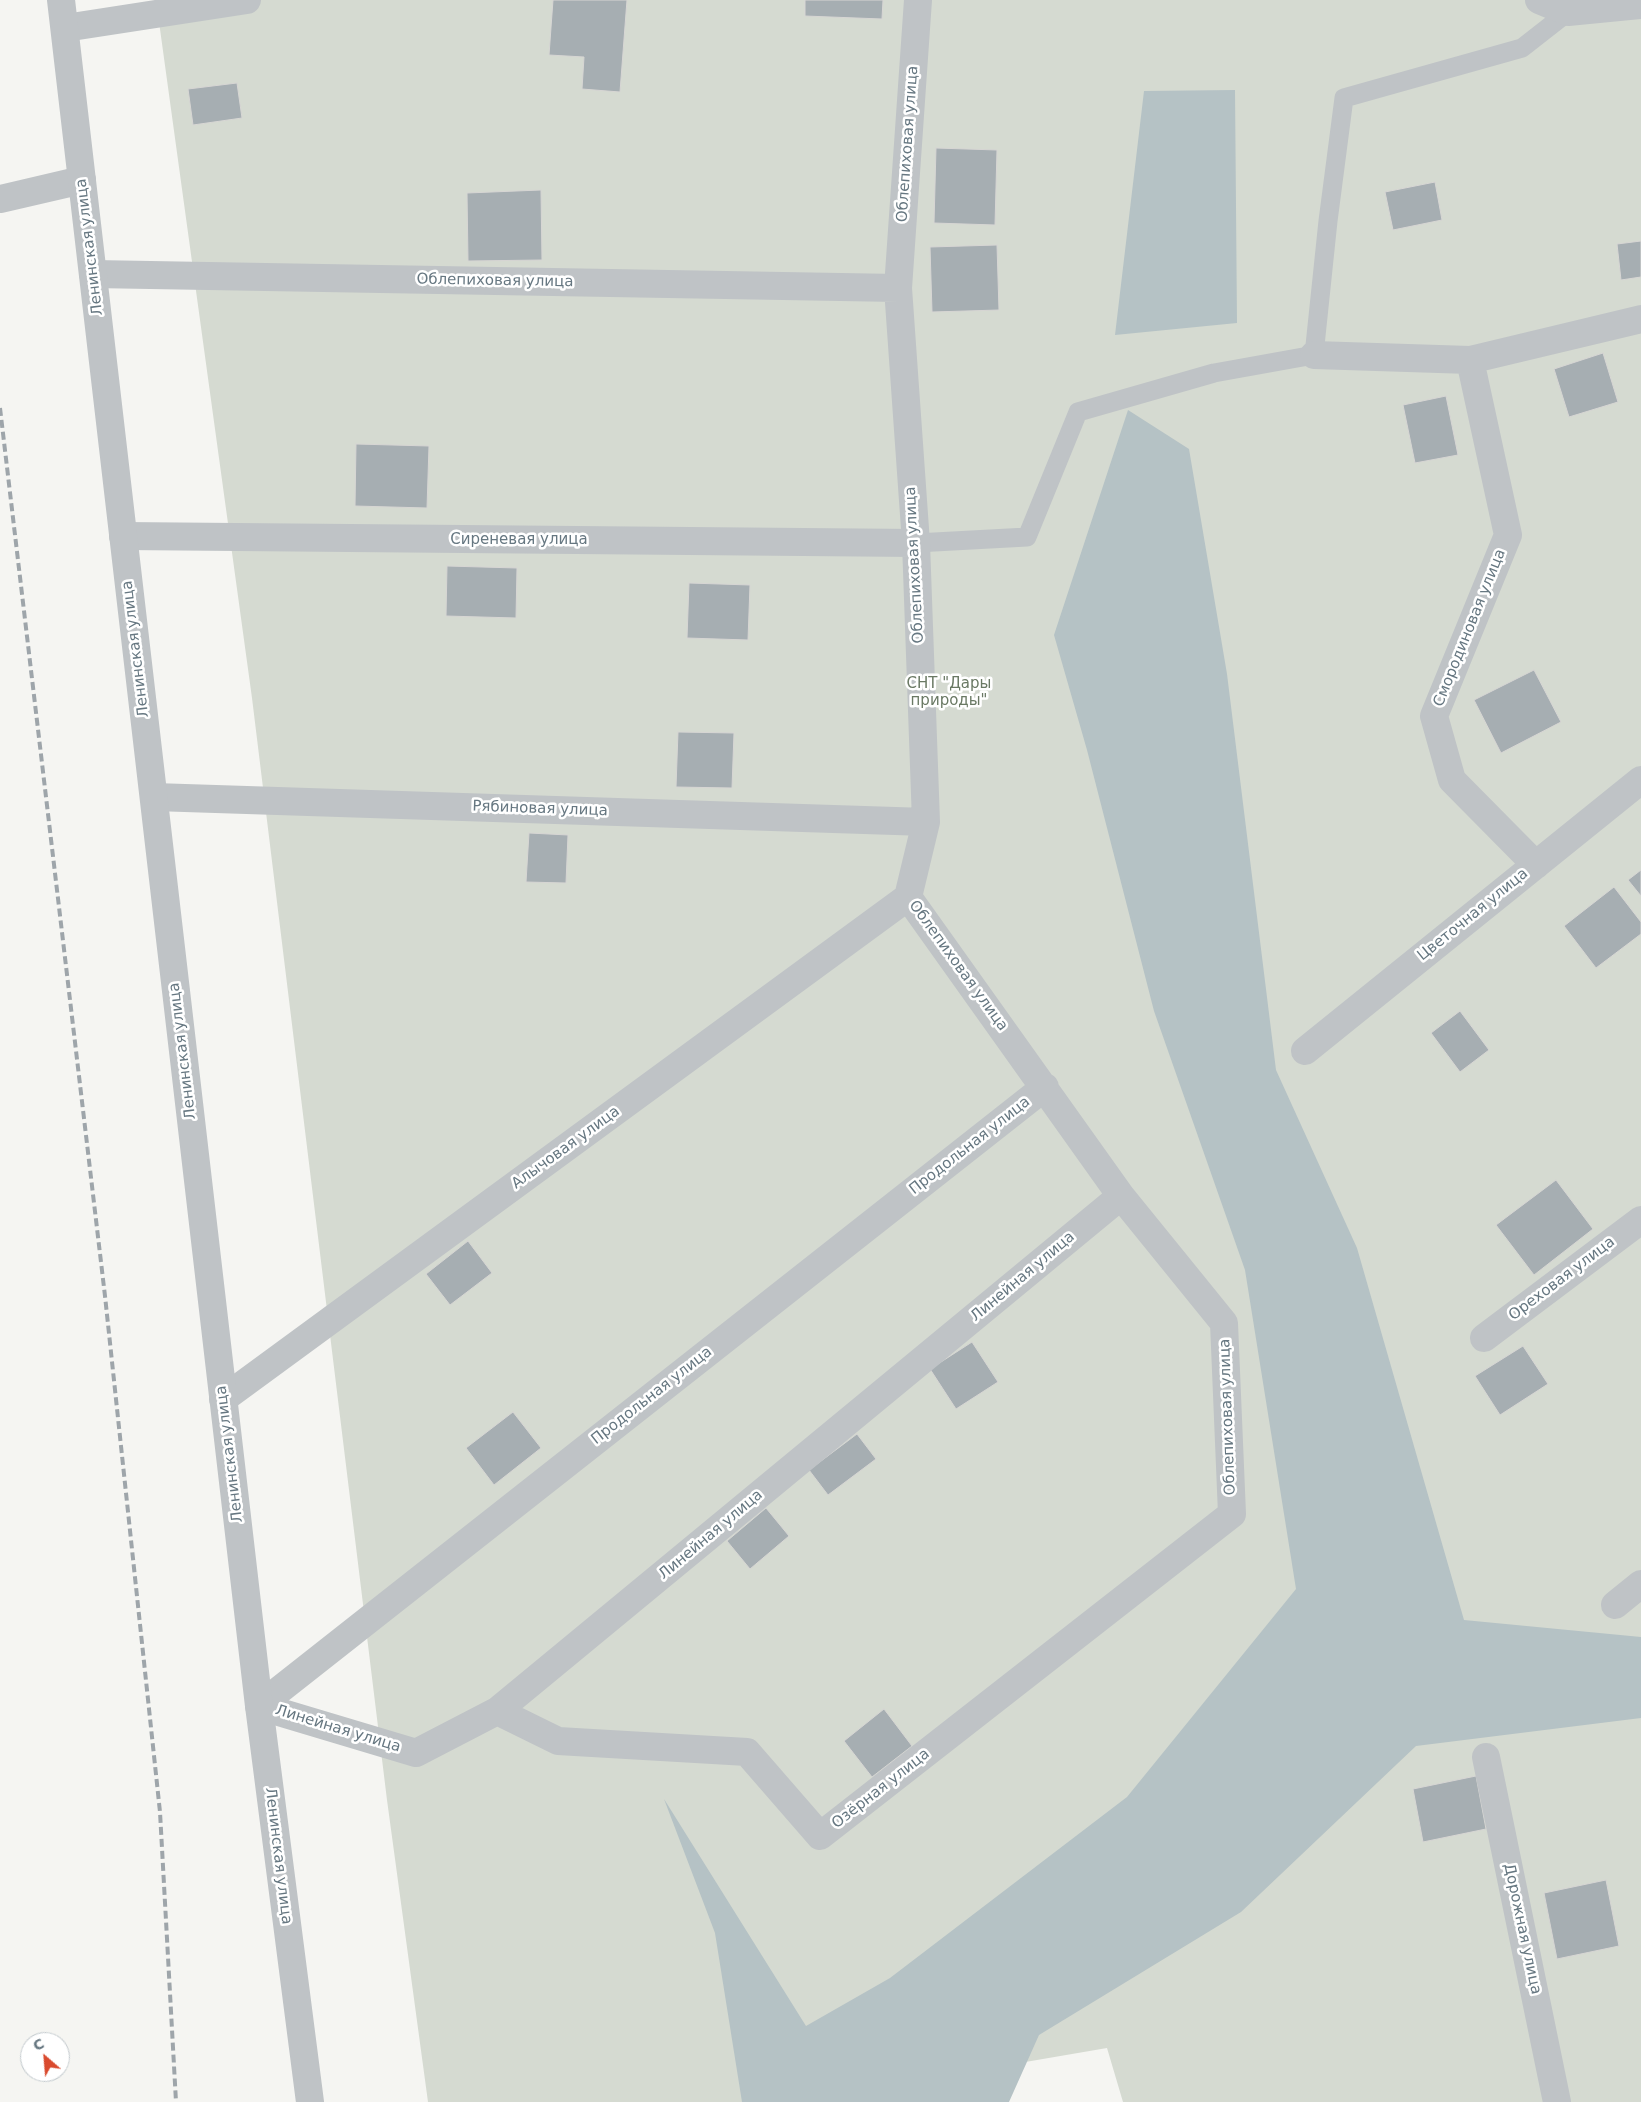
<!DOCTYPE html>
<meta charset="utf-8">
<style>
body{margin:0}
#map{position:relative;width:1641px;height:2102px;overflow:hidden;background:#f5f5f2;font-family:"DejaVu Sans",sans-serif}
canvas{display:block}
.north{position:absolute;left:20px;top:2032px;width:50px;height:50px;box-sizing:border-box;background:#fff;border:1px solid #c2c9cd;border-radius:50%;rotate:333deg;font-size:14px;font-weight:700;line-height:20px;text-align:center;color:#667781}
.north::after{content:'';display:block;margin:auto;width:18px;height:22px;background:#d94a2e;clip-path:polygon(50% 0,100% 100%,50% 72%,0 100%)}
</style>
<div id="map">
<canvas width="1641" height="2102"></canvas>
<div class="north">С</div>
</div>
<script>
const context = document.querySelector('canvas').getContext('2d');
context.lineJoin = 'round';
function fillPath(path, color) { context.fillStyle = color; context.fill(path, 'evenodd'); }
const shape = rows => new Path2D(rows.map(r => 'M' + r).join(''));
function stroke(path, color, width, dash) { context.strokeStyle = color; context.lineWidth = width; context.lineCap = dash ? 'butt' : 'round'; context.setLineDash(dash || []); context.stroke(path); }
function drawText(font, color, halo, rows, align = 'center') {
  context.font = font + ' "DejaVu Sans",sans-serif'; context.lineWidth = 5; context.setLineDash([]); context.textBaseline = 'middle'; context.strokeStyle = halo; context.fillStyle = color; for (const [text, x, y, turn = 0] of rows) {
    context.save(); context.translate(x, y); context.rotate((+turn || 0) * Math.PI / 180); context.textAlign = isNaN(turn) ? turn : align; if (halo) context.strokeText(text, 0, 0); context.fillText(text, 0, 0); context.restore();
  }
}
fillPath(shape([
 [156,0,1641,0,1641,2102,1123,2102,1107,2048,792,2102,428,2102,387,1800,252,698]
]), '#d5dad1');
fillPath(shape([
 [1235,90,1237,323,1115,335,1144,91],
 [1128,410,1189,449,1227,674,1276,1070,1357,1248,1464,1620,1641,1637,1641,1718,1416,1746,1241,1912,1039,2035,1009,2102,742,2102,715,1933,664,1799,806,2026,890,1978,1127,1797,1296,1589,1245,1270,1154,1011,1087,750,1054,635]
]), '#b5c2c5');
const building = shape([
 [553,0,627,0,620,92,582,89,584,57,549,55,553,0],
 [805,0,883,0,882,19,805,16,805,0],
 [237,83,242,118,193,125,188,89,237,83],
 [936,148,997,150,995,225,934,223,936,148],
 [1435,182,1442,220,1393,230,1385,192,1435,182],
 [541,190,542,260,468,261,467,193,541,190],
 [1641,241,1641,277,1621,280,1617,244,1641,241],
 [997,245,999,310,932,312,930,247,997,245],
 [1603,353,1618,402,1569,417,1554,369,1603,353],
 [1446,396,1458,455,1415,463,1403,405,1446,396],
 [356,444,429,446,427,508,355,506,356,444],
 [447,566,517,568,516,618,446,616,447,566],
 [689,583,750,585,748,640,687,638,689,583],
 [1534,670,1561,722,1501,753,1474,700,1534,670],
 [678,732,734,733,732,788,676,787,678,732],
 [529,833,568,835,566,883,526,882,529,833],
 [1641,870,1641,896,1628,880,1641,870],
 [1614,887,1641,922,1641,934,1596,968,1564,926,1614,887],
 [1460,1011,1489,1050,1460,1072,1431,1033,1460,1011],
 [1556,1180,1593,1229,1534,1275,1496,1225,1556,1180],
 [468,1241,492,1273,450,1305,426,1274,468,1241],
 [972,1342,998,1382,956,1409,930,1369,972,1342],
 [1523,1346,1548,1384,1500,1415,1475,1376,1523,1346],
 [513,1412,541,1448,494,1485,466,1448,513,1412],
 [857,1434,876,1459,828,1495,809,1470,857,1434],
 [766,1508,789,1536,750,1569,727,1541,766,1508],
 [884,1709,912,1746,872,1777,844,1741,884,1709],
 [1476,1776,1486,1829,1423,1842,1413,1789,1476,1776],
 [1606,1880,1619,1946,1557,1959,1544,1893,1606,1880]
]);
fillPath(building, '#a6aeb2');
stroke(building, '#d7d6d4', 1);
stroke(shape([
 [916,543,1027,537,1078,412,1214,373,1314,355,1328,221,1344,98,1522,48,1568,12]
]), '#bfc3c6', 19);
stroke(shape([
 [1539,0,1568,12,1641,5],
 [65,28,247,0],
 [0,199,82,180],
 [93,274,898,288],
 [1314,355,1470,360],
 [123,536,916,543],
 [154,797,926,822],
 [1536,865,1452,780,1434,716,1508,535,1470,360,1641,319],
 [1305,1051,1641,780],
 [1484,1338,1641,1220],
 [223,1399,908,897],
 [1615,1605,1641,1584],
 [259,1706,416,1753,497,1711,1121,1196],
 [259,1706,1045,1087],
 [497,1711,558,1741,747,1752,820,1836,1232,1514,1224,1323,1121,1196,908,897,926,822,916,543,898,288,918,0],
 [1486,1757,1557,2102]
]), '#bfc3c6', 28);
stroke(shape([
 [61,0,259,1706,310,2102]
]), '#bfc3c6', 28);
stroke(shape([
 [0,408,105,1296,160,1812,176,2102]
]), '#9ea5aa', 4, [8, 4]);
drawText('15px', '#667781', '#fff', [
 ["Облепиховая улица",908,144,-86],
 ["Ленинская улица",90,247,-97],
 ["Облепиховая улица",495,281,1],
 ["Сиреневая улица",519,540],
 ["Облепиховая улица",915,565,-93],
 ["Смородиновая улица",1470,628,-68],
 ["Ленинская улица",136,649,-97],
 ["Рябиновая улица",540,809,2],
 ["Цветочная улица",1473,915,-39],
 ["Облепиховая улица",958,966,54],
 ["Ленинская улица",183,1051,-97],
 ["Продольная улица",970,1146,-38],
 ["Алычовая улица",566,1148,-36],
 ["Линейная улица",1023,1277,-40],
 ["Ореховая улица",1562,1279,-37],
 ["Продольная улица",652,1396,-38],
 ["Облепиховая улица",1228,1417,-92],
 ["Ленинская улица",230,1454,-97],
 ["Линейная улица",711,1535,-40],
 ["Линейная улица",338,1729,17],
 ["Озёрная улица",881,1789,-38],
 ["Ленинская улица",278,1856,83],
 ["Дорожная улица",1522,1929,78]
]);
drawText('15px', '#6a7964', '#fff', [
 ["СНТ \"Дары",949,684],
 ["природы\"",949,701]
]);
</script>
